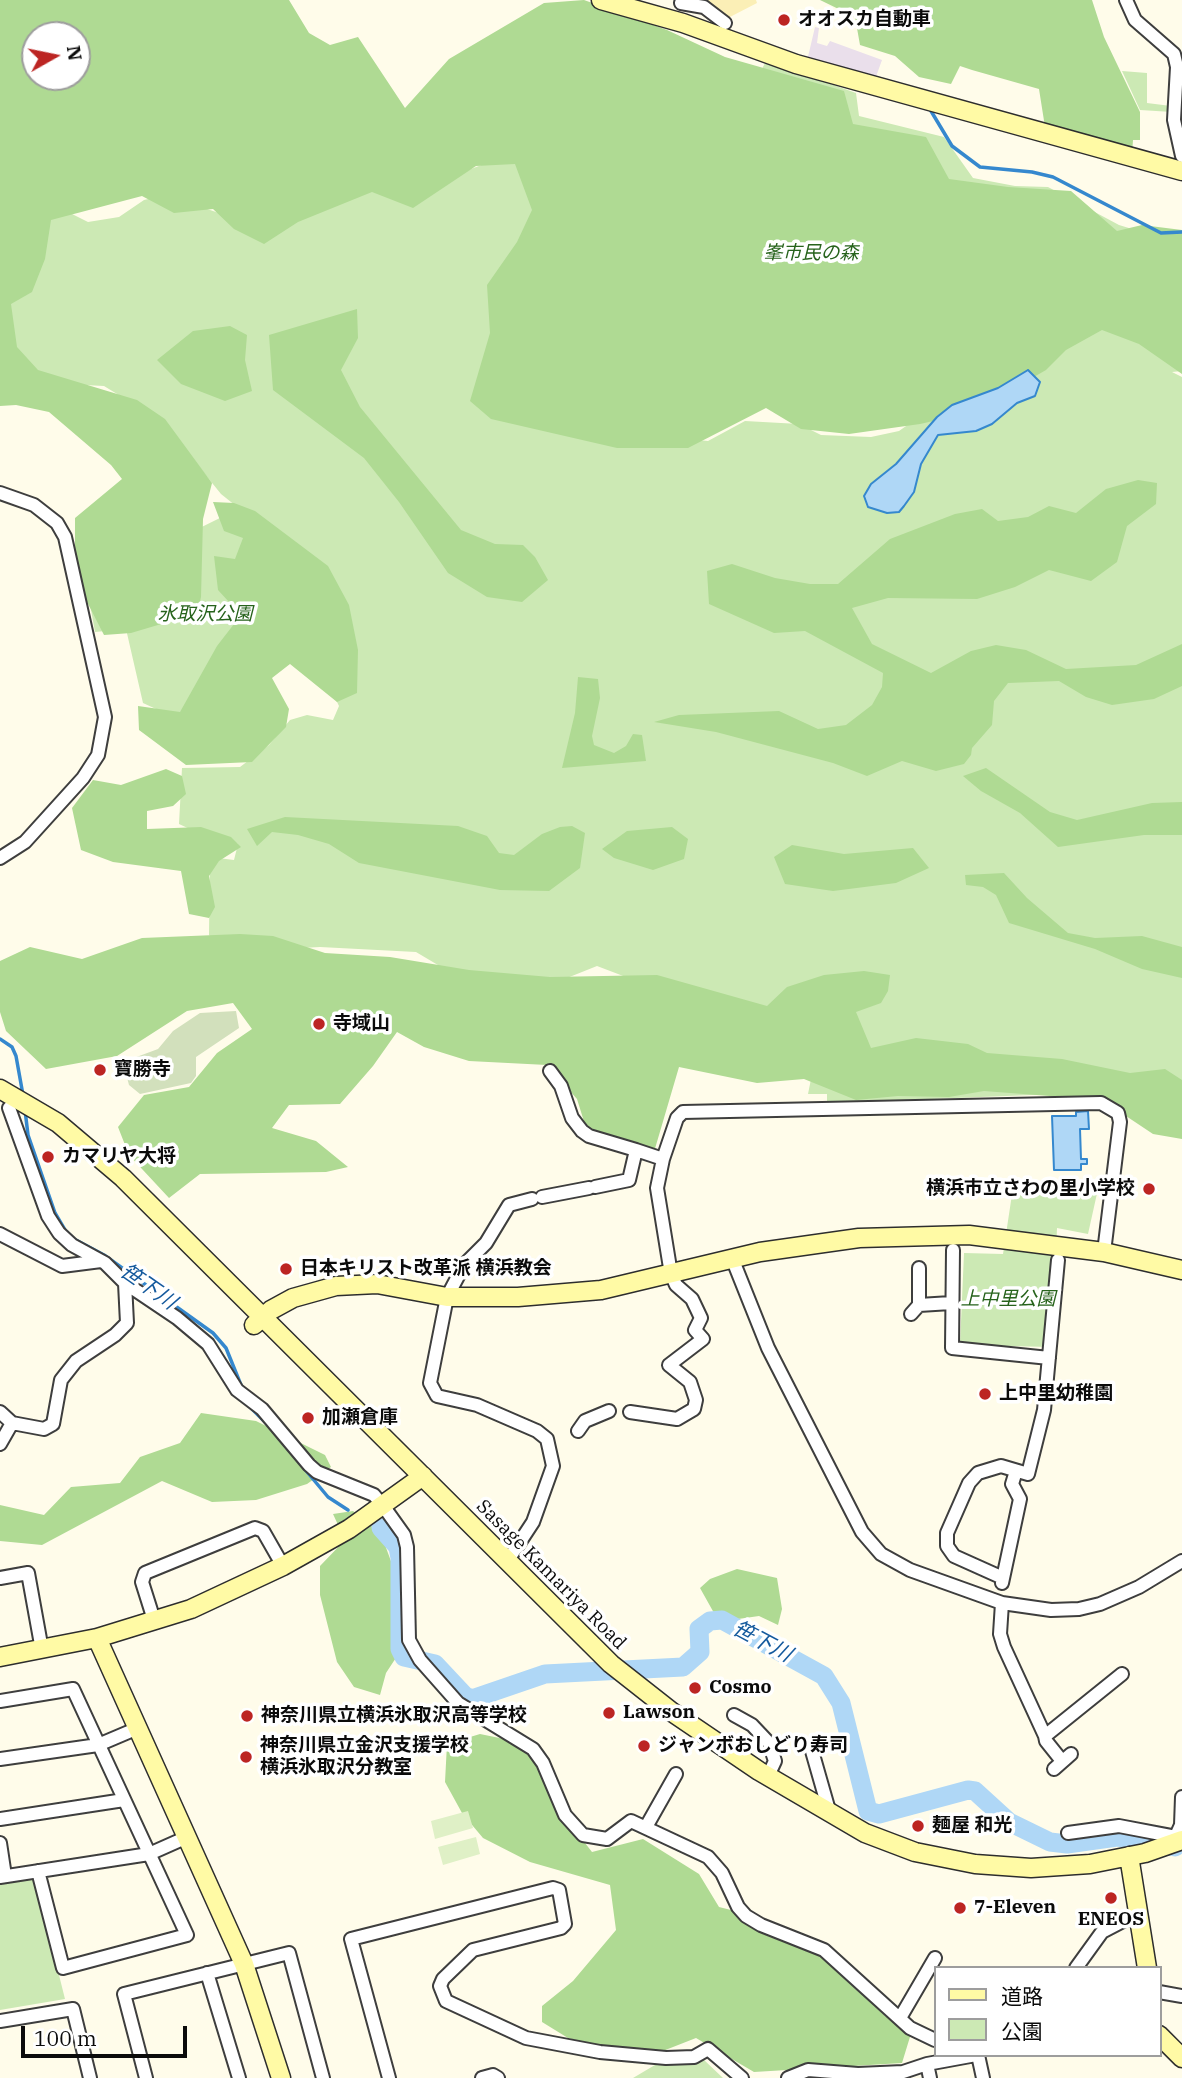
<!DOCTYPE html>
<meta charset="utf-8">
<style>
body{margin:0}
#map{position:relative;width:1182px;height:2078px;overflow:hidden;background:#fffcea;font-family:"IBM Plex Serif","Noto Sans JP",serif}
canvas{display:block}
.legend{position:absolute;left:934px;top:1966px;width:228px;height:91px;box-sizing:border-box;background:#fff;border:2px solid #9d9d9d;margin:0;padding:9px 12px;list-style:none;font-size:21px;color:#0b0b0b}
.legend li{display:flex;align-items:center;gap:14px;height:35px}
.legend b{width:35px;border:2px solid #9d9d9d}
.north{position:absolute;left:21px;top:21px;width:70px;height:70px;box-sizing:border-box;background:#fff;border:2px solid #9d9d9d;border-radius:50%;rotate:81deg;font-size:19px;font-weight:700;line-height:28px;text-align:center;color:#0b0b0b}
.north::after{content:'';display:block;margin:auto;width:24px;height:32px;background:#bc2523;clip-path:polygon(50% 0,100% 100%,50% 72%,0 100%)}
.scale{position:absolute;left:21px;top:2026px;width:166px;height:32px;box-sizing:border-box;border:4px solid #0b0b0b;border-top:0;padding-left:9px;font-size:21px;line-height:24px;white-space:nowrap;color:#0b0b0b;-webkit-text-stroke:5px #fff;paint-order:stroke}
</style>
<div id="map">
<canvas width="1182" height="2078"></canvas>
<ul class="legend">
<li><b style="height:9px;background:#fffaa5"></b>道路</li>
<li><b style="height:19px;background:#cce9b4"></b>公園</li>
</ul>
<div class="north">N</div>
<div class="scale">100 m</div>
</div>
<script>
const context = document.querySelector('canvas').getContext('2d');
context.lineJoin = 'round';
function fillPath(path, color) { context.fillStyle = color; context.fill(path, 'evenodd'); }
const shape = rows => new Path2D(rows.map(r => 'M' + r).join(''));
function stroke(path, color, width, dash) { context.strokeStyle = color; context.lineWidth = width; context.lineCap = dash ? 'butt' : 'round'; context.setLineDash(dash || []); context.stroke(path); }
function drawText(font, color, halo, rows, align = 'center') {
  context.font = font + ' "IBM Plex Serif","Noto Sans JP",serif'; context.lineWidth = 7; context.setLineDash([]); context.textBaseline = 'middle'; context.strokeStyle = halo; context.fillStyle = color; for (const [text, x, y, turn = 0] of rows) {
    context.save(); context.translate(x, y); context.rotate((+turn || 0) * Math.PI / 180); context.textAlign = isNaN(turn) ? turn : align; if (halo) context.strokeText(text, 0, 0); context.fillText(text, 0, 0); context.restore();
  }
}
fillPath(shape([
 [815,27,819,28,817,43,827,46,830,41,882,60,874,82,807,61]
]), '#eadfeb');
fillPath(shape([
 [766,61,856,93,859,116,944,137,973,178,1015,186,1048,187,1119,225,1181,244,1182,371,1172,372,1182,377,1182,1116,1108,1092,827,1103,827,1094,808,1094,811,1079,639,982,597,966,552,984,448,971,416,952,320,947,224,952,209,935,210,857,234,860,238,844,207,837,179,824,182,768,240,767,269,745,290,720,307,715,333,720,339,706,246,514,221,494,163,422,104,386,46,383,0,340,0,312,45,216,68,212,88,222,119,217,144,200,174,193,195,205,222,214,337,185,436,182,495,160,522,162,620,433,708,441,745,421,799,424,821,435,871,437,899,431,960,388,731,131],
 [1122,71,1147,73,1147,103,1171,106,1172,112,1140,110],
 [230,513,272,564,253,692,169,715,143,703,126,629,95,632,90,604,133,561],
 [1014,1181,1098,1189,1088,1234,1057,1228,1052,1347,960,1345,964,1253,1003,1254],
 [34,1875,65,1999,0,2010,0,1881],
 [703,2059,723,2078,633,2078,660,2062]
]), '#cce9b4');
fillPath(shape([
 [0,0,289,0,309,33,330,45,358,37,405,108,449,59,544,3,584,0,667,30,725,57,844,91,853,124,926,137,949,179,1008,187,1071,191,1117,231,1142,225,1182,230,1182,374,1139,344,1102,330,1066,350,1046,370,973,412,920,424,849,434,801,429,766,408,688,448,617,448,491,419,470,401,490,333,487,285,517,242,532,210,515,164,476,166,413,208,372,192,298,222,264,244,234,229,213,209,174,213,142,196,51,220,45,259,32,292,11,304,17,347,38,370,137,400,165,419,212,483,203,519,201,597,196,619,168,622,131,633,104,635,85,598,75,549,75,518,122,479,111,465,49,412,16,405,0,406],
 [35,35,77,35,77,77,35,77],
 [820,0,1092,0,1104,37,1140,112,1140,140,1133,140,1132,154,1045,127,1039,89,972,70,960,66,951,84,919,77,895,56,860,45,855,17],
 [357,309,358,338,341,370,360,407,461,530,495,544,523,545,535,557,548,580,522,602,487,597,448,573,399,502,364,458,273,390,269,335],
 [230,326,247,335,245,360,252,391,225,401,181,384,157,360,193,331],
 [1138,480,1157,483,1156,504,1127,526,1117,562,1091,581,1049,570,1015,587,977,599,888,598,852,608,872,644,931,673,971,651,996,645,1026,650,1066,669,1136,665,1182,644,1182,686,1154,699,1112,705,1086,697,1059,681,1008,683,994,701,992,725,972,748,971,755,964,764,936,771,902,761,867,776,833,763,716,732,654,722,679,715,779,711,818,729,846,725,872,705,882,687,883,673,805,631,774,633,709,604,707,571,732,564,775,578,810,584,838,584,890,539,955,514,982,509,998,521,1028,517,1049,506,1076,513,1106,489],
 [213,502,234,503,255,511,328,566,349,605,358,650,357,693,337,702,290,664,272,678,289,709,286,727,252,762,186,765,139,730,138,706,180,712,217,646,241,615,218,590,214,556,235,559,243,538,224,531],
 [578,677,598,679,600,698,592,736,594,745,614,753,626,746,633,734,642,735,646,761,562,768,575,713],
 [986,768,1050,812,1077,820,1152,803,1182,802,1182,835,1144,835,1058,847,1020,813,981,791,963,776],
 [166,769,182,776,186,794,173,806,147,811,147,829,201,827,231,837,241,847,219,861,209,876,215,907,209,918,189,914,181,871,113,862,81,850,72,808,93,780,121,785],
 [285,817,458,826,487,836,499,853,514,855,542,834,560,827,572,826,585,833,580,868,549,891,500,890,359,863,329,844,298,835,272,832,257,846,247,829],
 [672,827,688,839,684,859,653,870,614,858,602,849,627,831],
 [792,845,844,854,913,848,929,868,896,883,833,891,785,884,774,857],
 [1004,873,1027,898,1068,933,1095,938,1142,936,1182,947,1182,978,1142,969,1095,949,1009,923,996,895,983,887,966,885,965,875],
 [240,934,273,936,325,953,390,957,469,970,550,977,657,975,767,1006,787,987,824,975,864,971,890,975,888,991,881,1003,856,1012,871,1048,916,1038,968,1044,987,1053,1062,1059,1130,1073,1165,1069,1182,1080,1182,1139,1153,1134,1102,1100,984,1091,949,1097,898,1096,856,1100,804,1079,757,1083,679,1067,654,1152,586,1128,577,1099,547,1065,469,1061,424,1047,397,1032,373,1066,340,1104,289,1105,272,1128,316,1141,348,1167,326,1172,200,1174,169,1198,129,1155,118,1127,144,1095,189,1087,217,1053,252,1029,233,1003,187,1011,117,1056,46,1069,6,1031,0,1012,0,961,30,947,82,959,142,938],
 [201,1413,256,1421,325,1455,331,1467,307,1484,256,1500,212,1502,162,1481,42,1545,0,1541,0,1505,44,1515,71,1487,120,1483,140,1457,180,1443],
 [353,1511,381,1534,407,1605,403,1647,386,1673,380,1695,354,1687,337,1662,320,1595,320,1566,345,1540,333,1514],
 [737,1569,777,1578,782,1609,778,1625,759,1616,738,1619,714,1613,700,1588,710,1579],
 [480,1734,519,1742,539,1768,550,1798,592,1852,643,1839,699,1874,719,1907,759,1917,840,1969,885,2016,913,2027,902,2063,754,2072,696,2038,645,2058,568,2038,542,2022,542,2006,573,1981,616,1930,610,1885,530,1862,483,1838,462,1813,445,1782,447,1744]
]), '#afda93');
fillPath(shape([
 [691,0,756,0,757,3,728,18,709,3]
]), '#fbefb6');
fillPath(shape([
 [236,1011,239,1028,196,1057,196,1076,191,1083,140,1094,129,1085,123,1062,158,1049,173,1031,200,1013]
]), '#d2e0bc');
fillPath(shape([
 [468,1811,473,1828,435,1839,431,1821],
 [476,1837,480,1854,443,1865,438,1847]
]), '#dff0c6');
const water = shape([
 [1028,370,1040,382,1035,396,1017,403,992,424,976,431,938,435,921,464,914,492,904,506,899,512,887,513,868,507,864,496,871,484,896,464,937,417,952,405,998,388,1028,370],
 [1088,1111,1089,1129,1080,1129,1081,1159,1087,1159,1087,1164,1081,1164,1081,1170,1054,1170,1052,1116,1076,1116,1076,1112,1088,1111]
]);
fillPath(water, '#afd7f6');
stroke(water, '#3588ce', 2);
stroke(shape([
 [931,111,952,146,980,167,1032,172,1053,177,1161,233,1182,232],
 [0,1039,12,1047,16,1056,23,1095],
 [25,1110,28,1135,55,1213,65,1230,74,1239,104,1255,213,1333,226,1348,243,1390],
 [249,1406,269,1426],
 [278,1437,328,1497,348,1510]
]), '#3588ce', 3.5);
stroke(shape([
 [381,1528,398,1547,400,1558,400,1649,404,1657,435,1664,465,1696,472,1699,545,1674,683,1667,700,1652,699,1629,710,1621,722,1620,824,1676,841,1703,868,1811,879,1814,968,1790,975,1791,1009,1822,1050,1842,1067,1844,1117,1837,1175,1847]
]), '#afd7f6', 19);
const street = shape([
 [1126,0,1135,20,1174,54,1177,67,1174,120,1182,156],
 [681,3,704,7,725,23],
 [0,493,34,505,57,523,65,537,105,717,98,755,83,778,25,842,0,858],
 [550,1071,561,1086,572,1118,582,1131,589,1136,636,1150],
 [9,1108,48,1216,59,1233,72,1245,105,1263,125,1283,177,1318,208,1344,237,1390,262,1409,309,1465,317,1472,374,1495,384,1507,404,1535,407,1547,409,1640,420,1660,458,1703,533,1749,543,1763,565,1815,583,1835,607,1839,631,1821,708,1857,722,1873,738,1907,746,1916,761,1925,824,1950,910,2028,935,2040],
 [595,1187,629,1180,636,1150,663,1159],
 [542,1197,589,1188],
 [0,1234,62,1266,101,1261],
 [953,1250,952,1348,1049,1358],
 [732,1258,768,1348,862,1532,881,1554,910,1570,1002,1603,1051,1610,1079,1609,1100,1604,1139,1587,1182,1561],
 [919,1268,919,1305],
 [911,1314,919,1305,951,1303],
 [0,1412,12,1423,44,1429,53,1424,61,1380,76,1361,115,1335,127,1323,125,1283],
 [630,1412,677,1419,694,1409,696,1400,690,1382,669,1365,703,1339,695,1330,701,1318,692,1299,676,1285,671,1274,657,1188,663,1159,677,1118,683,1112,1101,1103,1118,1113,1120,1122,1104,1252],
 [578,1431,585,1421,609,1411],
 [0,1444,12,1423],
 [504,1559,512,1554,533,1522,553,1466,547,1439,537,1431,477,1405,437,1396,430,1383,447,1297,464,1265,486,1243,509,1205,532,1199],
 [0,1578,28,1573,42,1650],
 [1003,1578,954,1556,947,1546,947,1533,969,1483,978,1473,1001,1466,1028,1474,1044,1410,1058,1260],
 [1002,1583,1020,1499,1012,1484,1016,1471],
 [1002,1603,1000,1634,1004,1647,1045,1736],
 [154,1620,142,1582,145,1573,255,1528,263,1531,283,1566],
 [0,1701,73,1689,187,1935,63,1968,38,1871],
 [734,1715,752,1725,769,1743,775,1761,768,1776],
 [812,1751,830,1814],
 [0,1759,98,1745,138,1728],
 [1062,1761,1046,1741,1045,1736,1122,1674],
 [1054,1769,1071,1754],
 [0,1819,124,1800],
 [646,1827,676,1774],
 [1068,1833,1119,1826,1182,1838],
 [1176,1836,1181,1825,1182,1797],
 [0,1843,5,1876],
 [0,1877,149,1854,185,1838],
 [1076,1968,1102,1932,1125,1920,1141,1917],
 [207,1973,239,2078],
 [1159,1992,1182,1996],
 [900,2018,935,1958],
 [0,2021,73,2009,90,2078],
 [978,2055,983,2078],
 [927,2064,930,2078],
 [146,2078,124,1994,289,1953,323,2078],
 [389,2078,351,1939,553,1888,559,1890,565,1924,561,1928,473,1950,443,1979,440,1986,446,2001,526,2038,600,2052,666,2058,694,2057,708,2049,742,2078],
 [482,2078,493,2075,498,2078],
 [788,2078,808,2070,858,2074,903,2072,927,2064,976,2055]
]);
const secondary = shape([
 [601,0,683,23,796,64,1182,171],
 [0,1089,58,1123,123,1178,611,1664,672,1712,759,1771,865,1833,915,1852,975,1864,1031,1868,1090,1864,1145,1853,1182,1840],
 [254,1325,271,1310,293,1298,336,1286,377,1284,447,1297,518,1297,601,1290,760,1252,859,1238,969,1235,1104,1252,1182,1270],
 [97,1638,244,1964,281,2078],
 [0,1657,97,1638,191,1609,283,1566,349,1529,423,1476],
 [1129,1856,1147,1968],
 [1159,2035,1182,2058]
]);
stroke(street, '#3e3e3e', 16);
stroke(secondary, '#2d2d2d', 21);
stroke(street, '#fff', 12);
stroke(secondary, '#fffaa5', 18);
for (const [x, y, r, color] of [
 [784,20,7,"#bc2523"],
 [319,1024,7,"#bc2523"],
 [100,1070,7,"#bc2523"],
 [48,1157,7,"#bc2523"],
 [1149,1189,7,"#bc2523"],
 [286,1269,7,"#bc2523"],
 [985,1394,7,"#bc2523"],
 [308,1418,7,"#bc2523"],
 [695,1688,7,"#bc2523"],
 [609,1713,7,"#bc2523"],
 [247,1716,7,"#bc2523"],
 [644,1746,7,"#bc2523"],
 [246,1757,7,"#bc2523"],
 [918,1826,7,"#bc2523"],
 [1111,1898,7,"#bc2523"],
 [960,1908,7,"#bc2523"]
]) { const dot = new Path2D(); dot.arc(x, y, r, 0, 2 * Math.PI); context.fillStyle = color; context.fill(dot); stroke(dot, '#fff', 2.5); }
drawText('bold 19px', '#0b0b0b', '#fff', [
 ["オオスカ自動車",798,20],
 ["寺域山",333,1024],
 ["寶勝寺",114,1070],
 ["カマリヤ大将",62,1157],
 ["横浜市立さわの里小学校",1135,1189,"right"],
 ["日本キリスト改革派 横浜教会",300,1269],
 ["上中里幼稚園",999,1394],
 ["加瀬倉庫",322,1418],
 ["Cosmo",709,1688],
 ["Lawson",623,1713],
 ["神奈川県立横浜氷取沢高等学校",261,1716],
 ["神奈川県立金沢支援学校",260,1746],
 ["横浜氷取沢分教室",260,1768],
 ["ジャンボおしどり寿司",658,1746],
 ["麺屋 和光",932,1826],
 ["7-Eleven",974,1908],
 ["ENEOS",1111,1920,"center"]
], 'left');
drawText('italic 19px', '#27631c', '#fff', [
 ["峯市民の森",811,254],
 ["氷取沢公園",205,615],
 ["上中里公園",1008,1300]
]);
drawText('19px', '#0b0b0b', '#fff', [
 ["Sasage Kamariya Road",551,1575,45]
]);
drawText('italic 21px', '#155a9d', '#fff', [
 ["笹下川",148,1287,35],
 ["笹下川",762,1642,28]
]);
</script>
